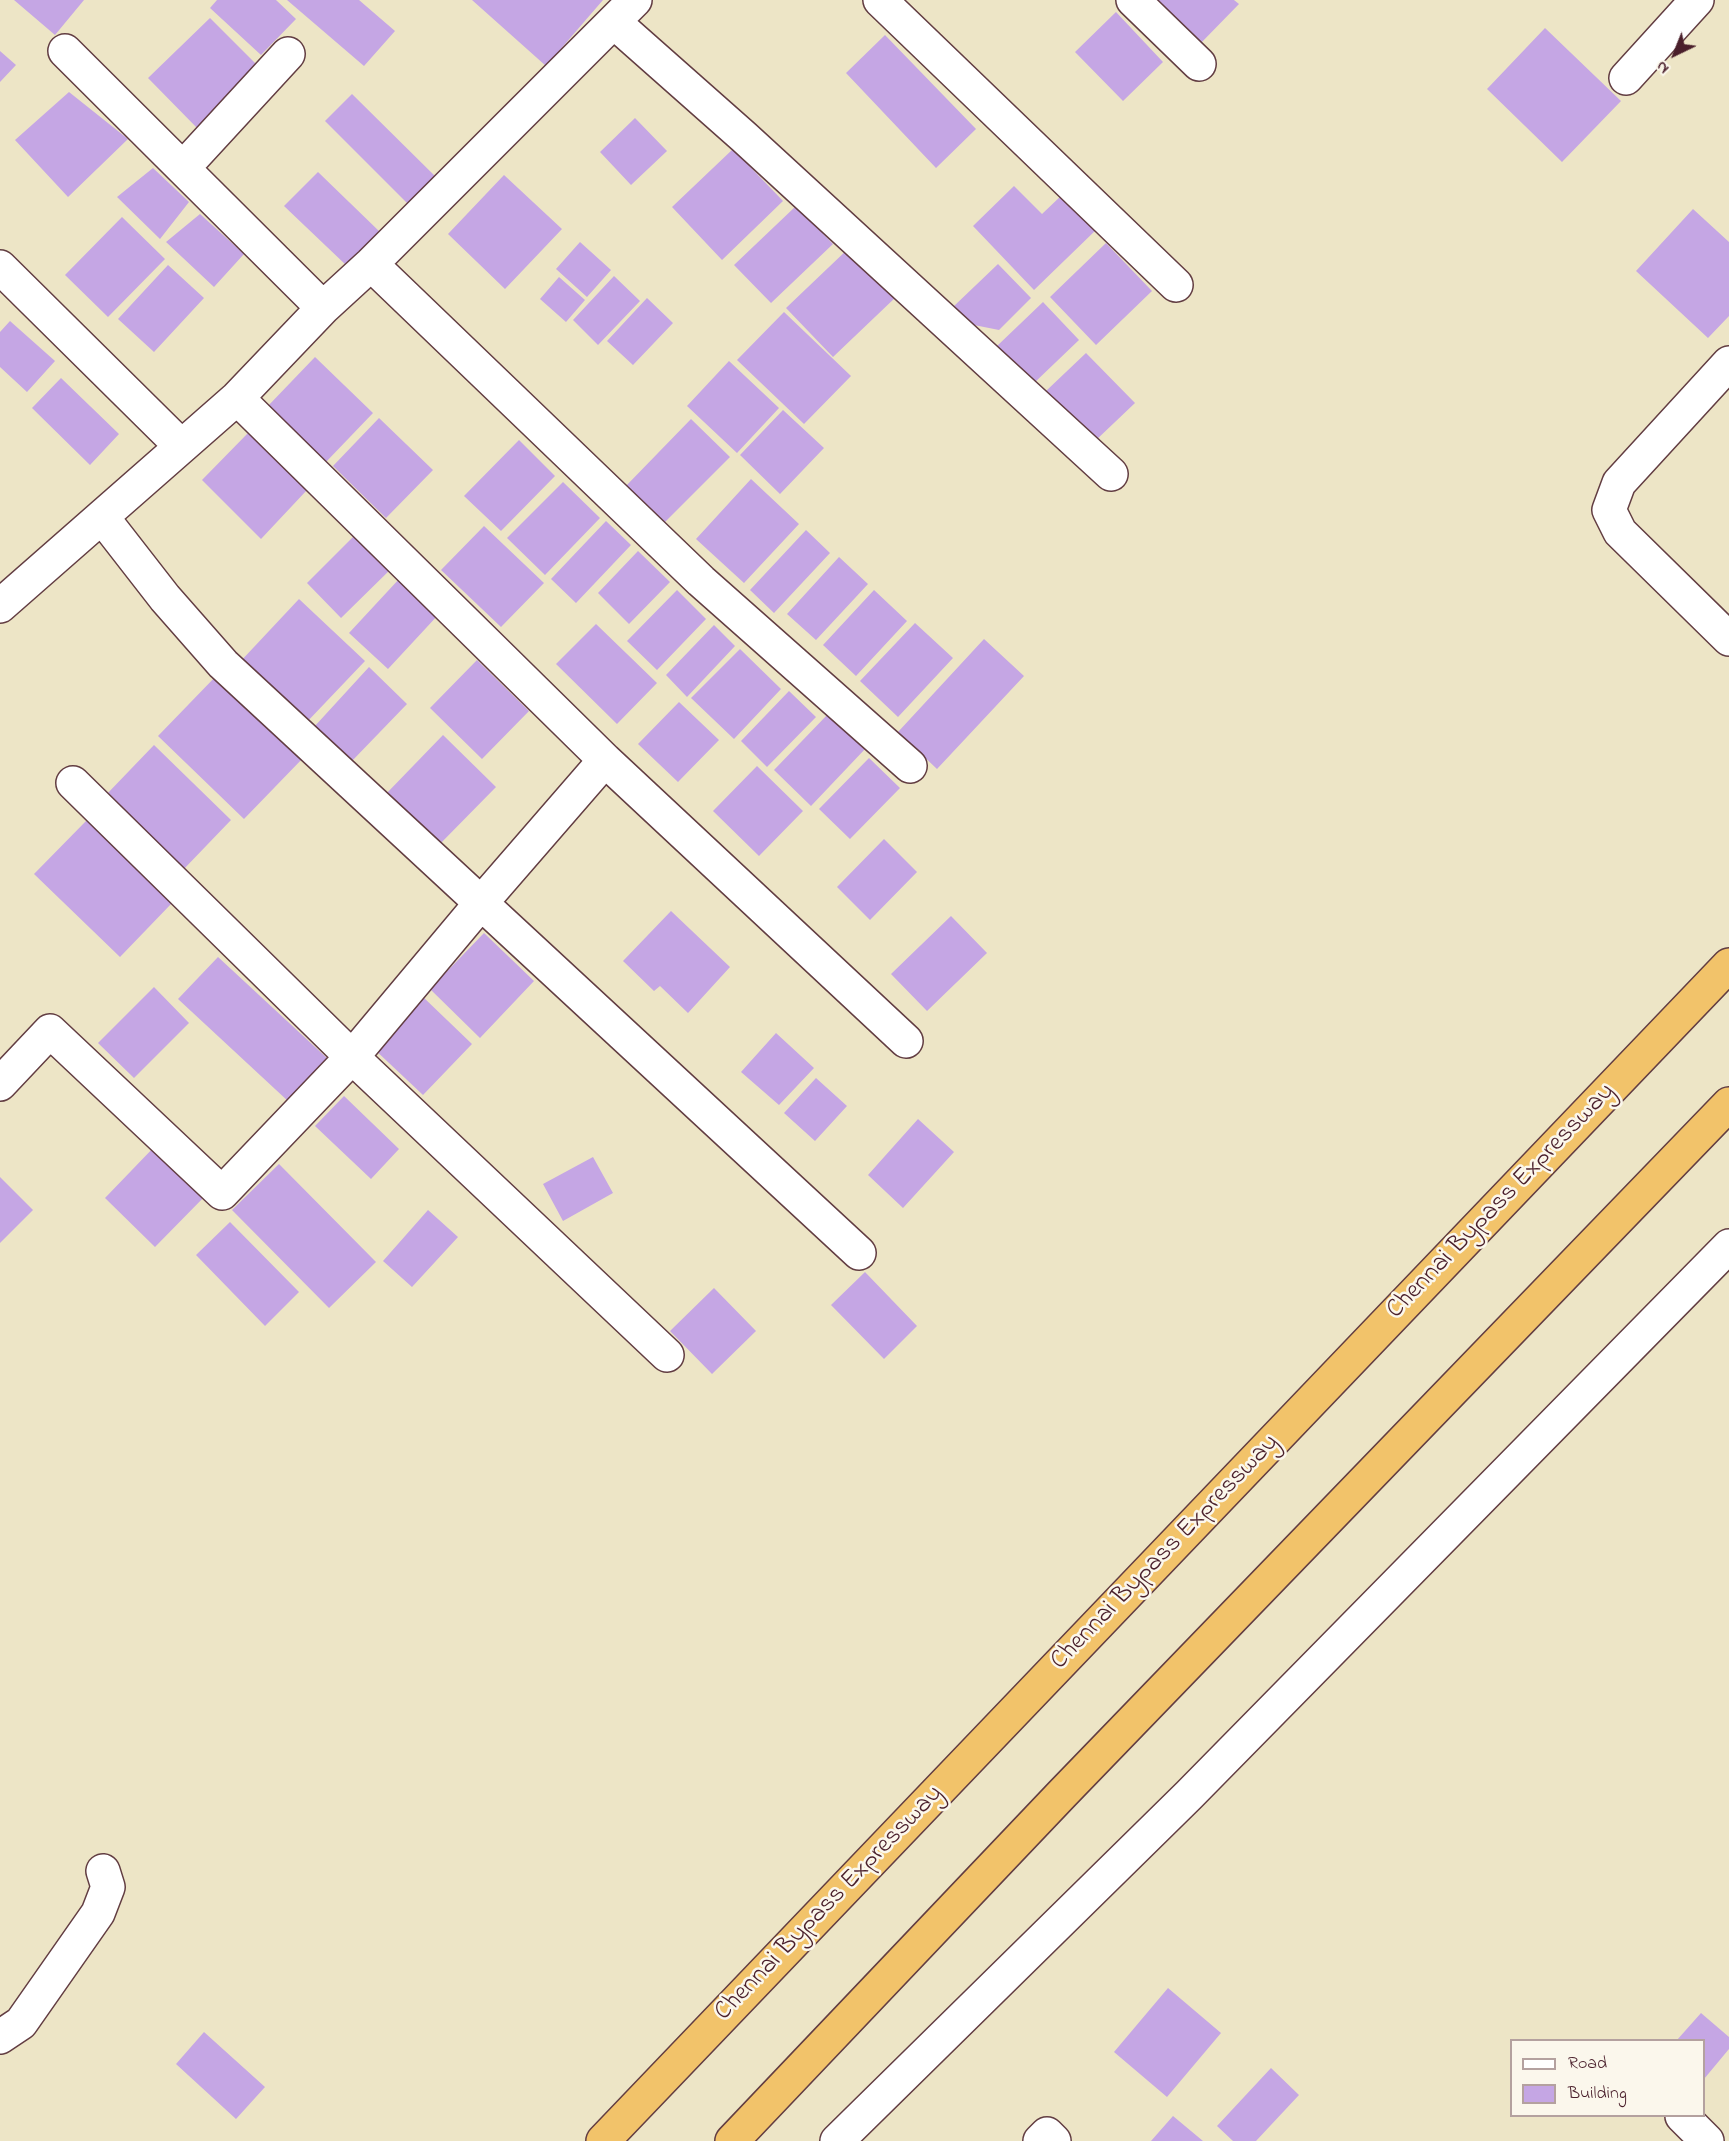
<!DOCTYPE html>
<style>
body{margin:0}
#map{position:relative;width:1729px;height:2141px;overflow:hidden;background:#ede5c6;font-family:"Indie Flower",sans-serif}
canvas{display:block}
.legend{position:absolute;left:1510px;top:2039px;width:195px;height:78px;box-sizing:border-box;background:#fbf7ec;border:2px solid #b4a19f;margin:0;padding:8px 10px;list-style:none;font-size:18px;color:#4a1f2b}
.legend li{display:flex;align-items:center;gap:12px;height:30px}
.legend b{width:30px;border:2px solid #b4a19f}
.north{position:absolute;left:1645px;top:24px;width:60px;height:60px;-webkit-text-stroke:4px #fbf7ec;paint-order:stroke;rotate:223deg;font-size:16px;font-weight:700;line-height:24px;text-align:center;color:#4a1f2b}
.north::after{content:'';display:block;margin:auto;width:21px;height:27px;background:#4a1f2b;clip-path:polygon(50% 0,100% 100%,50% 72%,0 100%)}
</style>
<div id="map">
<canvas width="1729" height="2141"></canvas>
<ul class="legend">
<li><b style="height:8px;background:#fff"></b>Road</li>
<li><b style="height:16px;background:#c5a6e4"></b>Building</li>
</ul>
<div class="north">N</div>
</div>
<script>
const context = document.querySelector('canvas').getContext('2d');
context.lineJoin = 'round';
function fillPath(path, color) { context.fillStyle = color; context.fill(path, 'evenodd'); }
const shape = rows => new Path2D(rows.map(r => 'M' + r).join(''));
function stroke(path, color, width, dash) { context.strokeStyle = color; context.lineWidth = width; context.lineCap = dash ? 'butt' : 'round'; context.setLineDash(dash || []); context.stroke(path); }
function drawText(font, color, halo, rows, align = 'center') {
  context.font = font + ' "Indie Flower",sans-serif'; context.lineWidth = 5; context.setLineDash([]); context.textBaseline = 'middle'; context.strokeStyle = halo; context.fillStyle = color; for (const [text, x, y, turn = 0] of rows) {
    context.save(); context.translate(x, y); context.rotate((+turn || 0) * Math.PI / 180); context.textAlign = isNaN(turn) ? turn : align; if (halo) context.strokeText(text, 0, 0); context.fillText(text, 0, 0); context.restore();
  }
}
fillPath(shape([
 [14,0,84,0,55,35],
 [217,0,276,0,296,19,261,55,210,8],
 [287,0,359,0,395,31,364,66],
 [472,0,603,0,546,66],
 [1152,0,1234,0,1239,4,1199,45],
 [1116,12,1163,62,1123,101,1075,52],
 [210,18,261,69,199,130,148,78],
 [1545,28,1621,101,1562,162,1487,89],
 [885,35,976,129,936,168,846,73],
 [0,51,16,65,0,82],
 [69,92,128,139,68,197,15,140],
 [352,94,442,183,415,211,325,121],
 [635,118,667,151,631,185,600,152],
 [733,149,783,201,722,260,672,207],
 [153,168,189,202,160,239,117,197],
 [318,172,380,232,347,266,284,206],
 [504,175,562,229,505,289,448,234],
 [1014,186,1042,214,1063,194,1097,229,1034,290,973,226],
 [796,206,833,244,771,303,734,265],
 [1693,209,1729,242,1729,316,1708,338,1636,271],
 [200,214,244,254,214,287,166,242],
 [122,217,165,259,108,317,65,275],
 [580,242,611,270,587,297,556,269],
 [1106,243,1152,291,1096,345,1050,297],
 [850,247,897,296,833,357,786,308],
 [998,264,1031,298,999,330,969,324,953,307],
 [168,265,204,298,154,352,118,319],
 [614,276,640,301,598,345,573,320],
 [559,277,585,300,566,322,540,299],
 [647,298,673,323,633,365,607,341],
 [1043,302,1079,340,1033,384,997,346],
 [784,312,851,376,804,424,737,360],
 [10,321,55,361,27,392,0,367,0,332],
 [1086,353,1135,403,1094,442,1046,391],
 [315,357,373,413,325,463,267,407],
 [729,361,779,408,737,453,687,406],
 [61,378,119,434,90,465,32,408],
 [783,410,824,448,780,494,740,455],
 [379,418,433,470,386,518,333,466],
 [691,419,730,457,662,525,624,488],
 [248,433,307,490,261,539,202,480],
 [519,440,555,476,501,531,464,496],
 [751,479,799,524,744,583,696,539],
 [563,482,600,518,545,575,507,538],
 [606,521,631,545,576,603,551,579],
 [484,526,544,583,501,627,441,570],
 [360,530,395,565,341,618,307,583],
 [806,530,830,553,774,613,750,590],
 [638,551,670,582,629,624,598,593],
 [839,557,868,584,816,640,787,614],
 [400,578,439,614,388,669,349,633],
 [677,590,706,619,657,670,627,641],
 [874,590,907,621,856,676,823,645],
 [299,599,365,661,305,724,239,663],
 [915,623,953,658,898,717,860,681],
 [596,624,657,683,617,724,556,664],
 [714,625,735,646,687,697,666,675],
 [984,639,1024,676,937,769,898,732],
 [740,649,781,689,734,739,691,698],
 [477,660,529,711,482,759,430,708],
 [369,667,407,704,351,762,314,727],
 [218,674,304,757,244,819,158,736],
 [789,691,816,717,767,767,741,741],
 [679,702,719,740,678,782,638,744],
 [829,713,866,748,811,806,774,770],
 [443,735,496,787,437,847,384,796],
 [154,745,231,820,182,871,105,796],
 [869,758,900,788,850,839,819,809],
 [757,766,803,811,759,856,713,811],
 [87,820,172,903,120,957,34,874],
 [884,839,917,872,870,920,837,887],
 [671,911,730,967,688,1013,660,986,654,991,623,961],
 [951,916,987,953,927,1011,891,974],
 [484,933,534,981,480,1038,430,989],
 [218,957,328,1059,289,1102,178,999],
 [154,987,189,1023,134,1078,98,1043],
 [422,996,472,1044,423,1095,372,1047],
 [776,1033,814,1068,779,1105,741,1072],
 [816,1078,847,1106,815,1141,784,1113],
 [344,1096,399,1149,371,1179,315,1126],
 [918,1119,954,1152,903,1208,868,1175],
 [157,1144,208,1193,155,1247,105,1198],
 [593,1157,613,1193,563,1221,543,1184],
 [279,1164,376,1262,329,1308,232,1210],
 [0,1177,33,1210,0,1243],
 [428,1210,458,1237,412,1287,383,1261],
 [230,1222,299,1292,265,1326,196,1255],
 [865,1272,917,1326,884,1359,831,1305],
 [714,1288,756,1331,712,1374,670,1331],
 [1168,1988,1221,2033,1167,2097,1114,2052],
 [1701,2013,1729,2037,1729,2049,1704,2079,1704,2040,1677,2040],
 [204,2032,265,2087,236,2119,176,2064],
 [1271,2068,1299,2095,1256,2141,1233,2141,1217,2126],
 [1173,2116,1203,2141,1151,2141]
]), '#c5a6e4');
const minor = shape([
 [880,0,1176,285],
 [1133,0,1199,64],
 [614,22,744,137,1111,474],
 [65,51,323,308],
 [1626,78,1697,0],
 [183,168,288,54],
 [371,264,701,581,910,766],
 [0,267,181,446],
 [1729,363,1619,483,1609,510,1620,532,1729,639],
 [102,517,165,598,223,664,481,903,605,760,237,398],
 [0,606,237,398,323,308,371,264,635,0],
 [605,760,906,1041],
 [73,783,352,1057,667,1355],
 [0,1084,50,1031,222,1193,352,1057,481,903,859,1253],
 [0,2037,21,2023,98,1913,108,1887,103,1871],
 [1682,2116,1707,2141],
 [837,2141,1189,1795,1729,1246],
 [1040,2141,1047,2134,1054,2141]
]);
const highway = shape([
 [603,2141,1729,965],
 [732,2141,1062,1794,1729,1104]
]);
stroke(minor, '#623d42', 36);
stroke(highway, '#623d42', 36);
stroke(minor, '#fff', 33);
stroke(highway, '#f2c36a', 33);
drawText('26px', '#4a1f2b', '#fbf7ec', [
 ["Chennai Bypass Expressway",1502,1202,-46],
 ["Chennai Bypass Expressway",1166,1553,-46],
 ["Chennai Bypass Expressway",830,1904,-46]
]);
</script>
